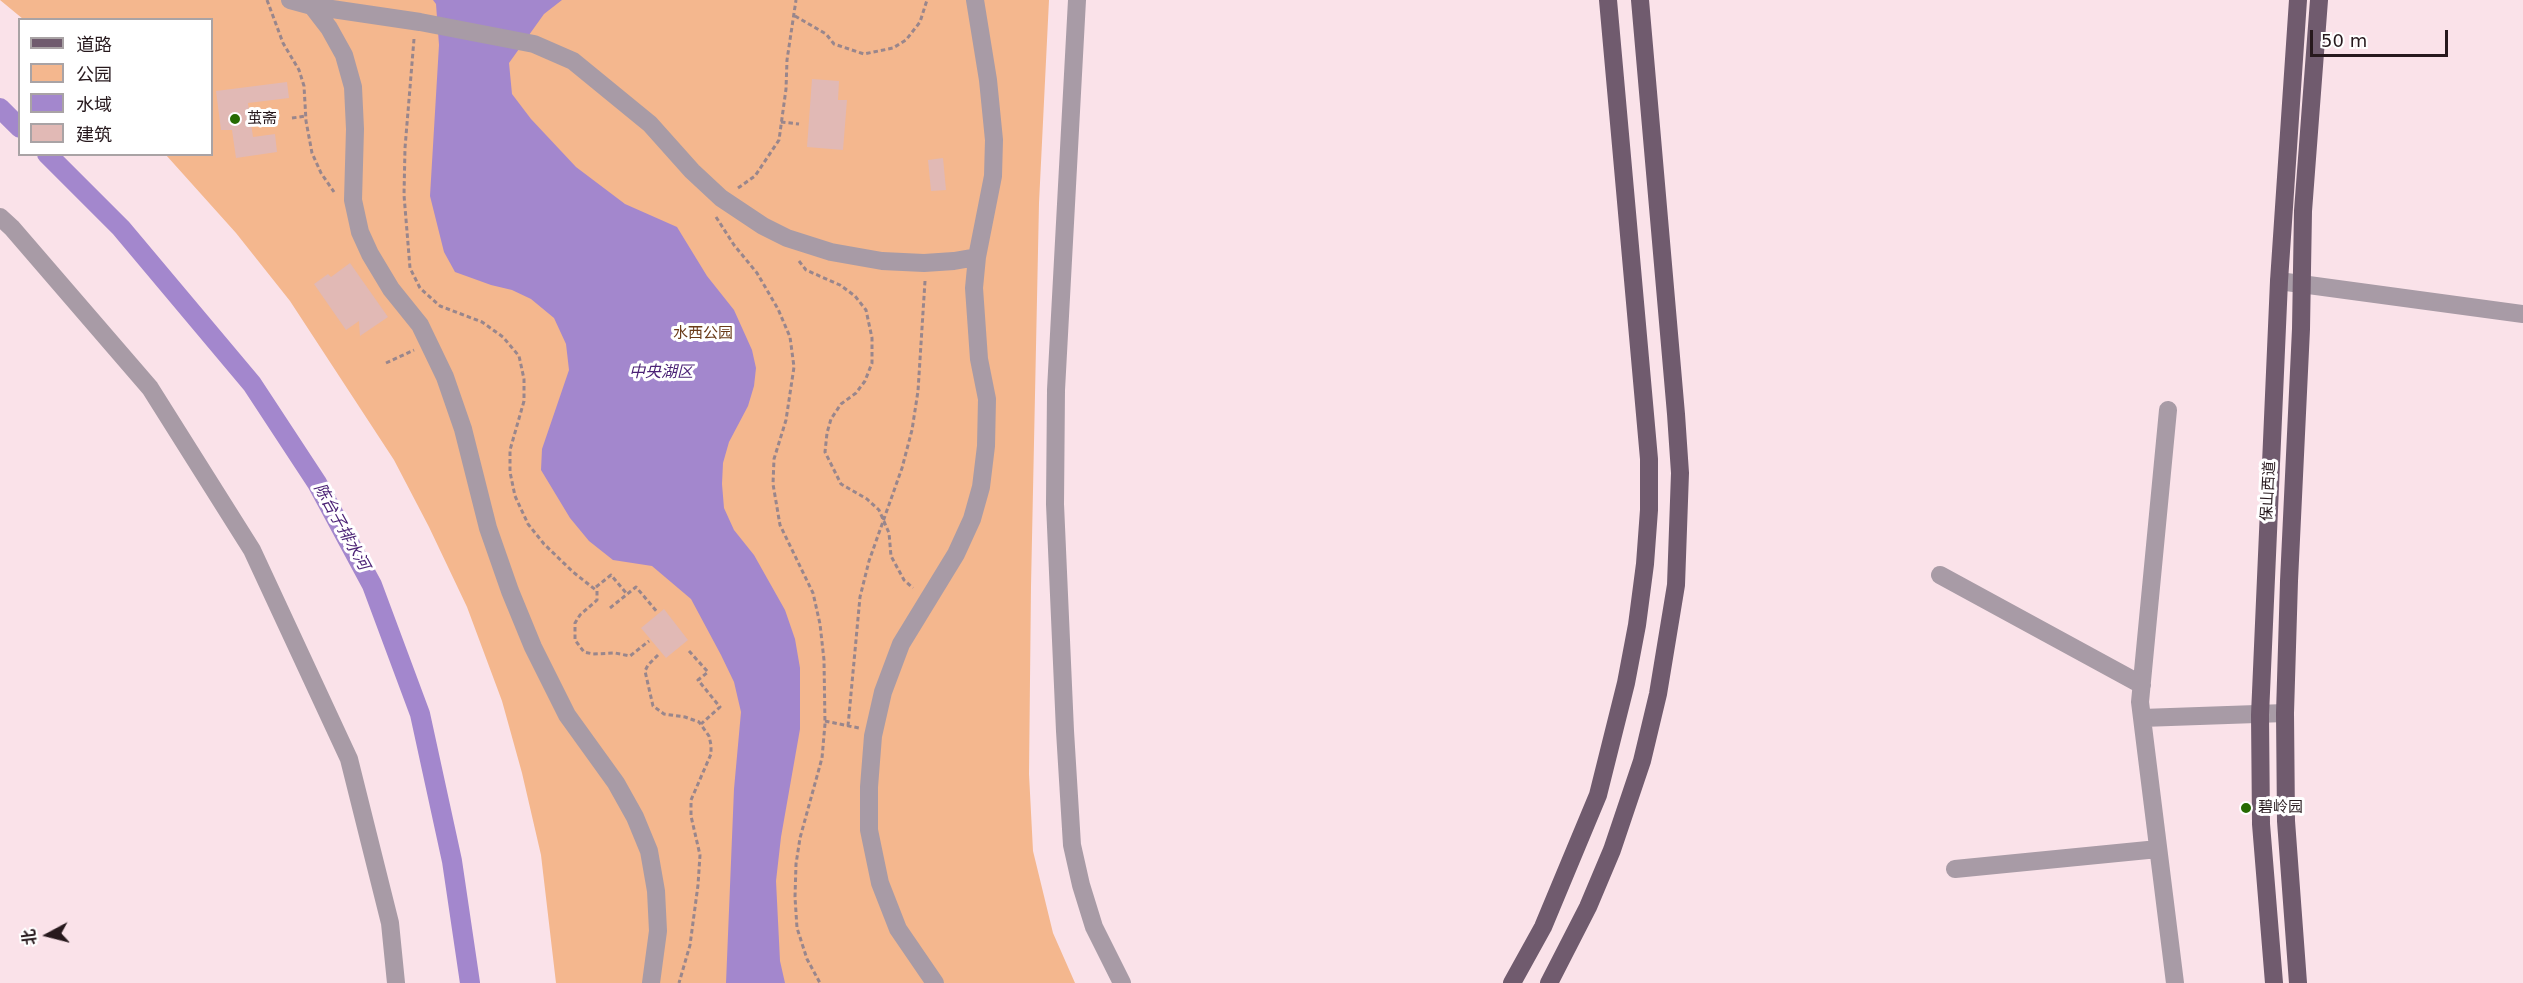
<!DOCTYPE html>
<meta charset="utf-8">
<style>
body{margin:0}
#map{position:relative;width:2523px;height:983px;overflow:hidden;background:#fae2e9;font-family:"DejaVu Sans","Noto Sans SC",sans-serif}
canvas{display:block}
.legend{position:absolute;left:18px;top:18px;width:195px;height:138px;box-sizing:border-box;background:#fff;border:2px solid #a9a3a5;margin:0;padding:8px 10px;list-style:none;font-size:18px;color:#27191d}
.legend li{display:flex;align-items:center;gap:12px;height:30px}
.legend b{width:30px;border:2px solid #a9a3a5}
.north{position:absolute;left:18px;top:905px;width:60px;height:60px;-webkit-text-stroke:4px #fff;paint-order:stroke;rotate:263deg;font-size:16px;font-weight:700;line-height:24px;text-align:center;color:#27191d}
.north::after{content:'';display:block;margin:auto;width:21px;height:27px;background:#27191d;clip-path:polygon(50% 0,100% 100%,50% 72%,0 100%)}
.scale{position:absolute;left:2310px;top:30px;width:138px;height:27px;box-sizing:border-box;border:3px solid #27191d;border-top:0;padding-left:8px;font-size:18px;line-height:21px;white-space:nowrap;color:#27191d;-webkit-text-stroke:4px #fff;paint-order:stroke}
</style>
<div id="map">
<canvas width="2523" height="983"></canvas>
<ul class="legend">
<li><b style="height:8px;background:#705b6e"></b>道路</li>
<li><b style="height:16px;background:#f4b78e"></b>公园</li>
<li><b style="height:16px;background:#a387cd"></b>水域</li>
<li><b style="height:16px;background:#e1b9b5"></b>建筑</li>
</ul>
<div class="north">北</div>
<div class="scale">50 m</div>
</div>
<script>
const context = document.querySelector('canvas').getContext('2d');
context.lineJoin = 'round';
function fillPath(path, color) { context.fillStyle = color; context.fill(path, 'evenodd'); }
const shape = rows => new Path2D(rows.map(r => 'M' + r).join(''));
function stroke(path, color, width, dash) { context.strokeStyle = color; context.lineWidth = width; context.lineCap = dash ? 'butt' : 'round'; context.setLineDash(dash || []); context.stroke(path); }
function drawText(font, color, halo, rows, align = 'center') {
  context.font = font + ' "DejaVu Sans","Noto Sans SC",sans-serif'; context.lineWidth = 6; context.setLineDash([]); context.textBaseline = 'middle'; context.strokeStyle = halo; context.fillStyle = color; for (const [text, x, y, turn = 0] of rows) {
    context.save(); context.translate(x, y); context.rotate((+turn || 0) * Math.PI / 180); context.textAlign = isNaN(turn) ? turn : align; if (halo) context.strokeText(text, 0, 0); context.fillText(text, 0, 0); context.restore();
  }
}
fillPath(shape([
 [0,0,1049,0,1039,203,1031,586,1029,774,1033,851,1053,933,1075,983,556,983,541,855,522,773,502,701,467,607,429,527,394,460,290,301,236,233,166,155,212,154,212,20,23,19]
]), '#f4b78e');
fillPath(shape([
 [433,0,562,0,544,14,509,63,512,94,531,119,576,167,625,204,677,227,707,276,734,310,752,350,756,368,754,386,748,406,729,442,723,463,722,484,724,508,734,530,754,555,785,610,795,639,800,668,800,729,781,837,776,881,780,961,785,983,726,983,734,789,741,712,734,682,721,655,691,599,652,566,613,560,589,541,570,518,541,470,542,449,569,370,566,344,554,318,531,299,512,290,491,285,455,272,444,252,430,196,439,45,436,4]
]), '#a387cd');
stroke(shape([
 [0,108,20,128],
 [47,154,121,228,252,384,317,483,372,585,420,714,452,861,470,983]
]), '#a387cd', 20);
fillPath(shape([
 [812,79,839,81,838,100,847,100,843,150,807,147],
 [287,82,289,98,248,103,253,137,275,134,277,152,236,158,232,130,221,130,216,91],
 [943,158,946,190,931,191,928,160],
 [350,263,388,317,360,336,359,321,346,330,314,284,328,274,331,277],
 [664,609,688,640,666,658,641,628]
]), '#e1b9b5');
stroke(shape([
 [267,0,283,43,299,70,304,86,306,121,312,153,321,173,334,192],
 [795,16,826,34,834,44,864,54,893,48,906,40,920,22,927,0],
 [414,39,405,148,404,195,410,268,420,288,440,306,482,322,503,337,519,356,524,379,524,401,510,450,510,472,515,496,528,524,544,544,573,572,597,591,597,600,580,615,575,623,575,640,584,652,593,654,615,653,630,656,649,641],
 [292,118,306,116],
 [781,122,799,124],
 [738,188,755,176,779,140,786,89,787,60,796,0],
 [716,217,734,245,757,273,778,309,790,337,794,367,786,420,774,459,773,484,780,525,813,593,820,624,824,660,825,724,822,758,800,838,796,864,795,897,797,928,807,959,820,983],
 [799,261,806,270,840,285,855,296,866,310,872,338,872,363,865,381,856,393,841,404,831,419,827,433,825,452,841,484,867,499,879,510,889,533,891,556,904,580,913,588],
 [386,363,414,350],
 [596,587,611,575,627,594],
 [610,608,636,587,658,613],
 [689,651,708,672,698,680,720,707,701,724],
 [658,655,648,665,645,671,653,706,664,714,685,717,699,722,709,736,711,745,711,754,691,800,691,816,700,855,698,885,690,945,679,983],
 [825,721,859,728],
 [848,726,860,597,869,561,902,468,912,430,918,391,925,281]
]), '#99868c', 3, [4.5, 3]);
stroke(shape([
 [290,0,312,6,420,22,534,44,573,61,650,124,692,171,721,198,763,226,787,238,831,252,882,261,924,263,954,261,977,257],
 [1077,0,1056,390,1055,504,1065,731,1072,845,1081,885,1094,927,1122,983],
 [312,6,329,28,344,55,353,87,355,129,353,200,360,232,370,254,391,289,420,325,445,377,463,429,488,528,510,591,533,647,567,715,616,783,635,817,649,851,656,891,658,931,651,983],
 [0,217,12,228,150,388,252,550,349,759,390,923,396,983],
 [2279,281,2523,314],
 [2168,410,2140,702,2175,983],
 [1940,575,2142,685],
 [2142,718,2285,713],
 [1955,869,2158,849],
 [935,983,898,929,880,883,869,830,869,787,873,736,883,692,901,644,956,554,972,519,981,487,986,446,987,399,979,359,974,288,977,257,993,176,994,140,988,80,975,0]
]), '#a89ba6', 18);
stroke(shape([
 [1512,983,1543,927,1598,795,1626,683,1637,625,1645,564,1649,510,1649,459,1608,0],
 [1549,983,1588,907,1612,850,1642,761,1658,694,1676,585,1680,473,1676,414,1640,0],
 [2274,983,2261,824,2260,715,2279,281,2298,0],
 [2298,983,2286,821,2285,713,2289,581,2301,329,2303,211,2319,0]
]), '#705b6e', 18);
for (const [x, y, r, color] of [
 [235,119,6,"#266a02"],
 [2246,808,6,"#266a02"]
]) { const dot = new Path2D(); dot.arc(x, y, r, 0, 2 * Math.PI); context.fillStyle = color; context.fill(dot); stroke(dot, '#fff', 2); }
drawText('15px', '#27191d', '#fff', [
 ["茧斋",247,119],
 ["碧岭园",2258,808]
], 'left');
drawText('15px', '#6a3b19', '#fff', [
 ["水西公园",703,334]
]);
drawText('15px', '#27191d', '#fff', [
 ["保山西道",2269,491,-87]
]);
drawText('italic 16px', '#4c2376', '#fff', [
 ["中央湖区",661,373],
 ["陈台子排水河",341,527,61]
]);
</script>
